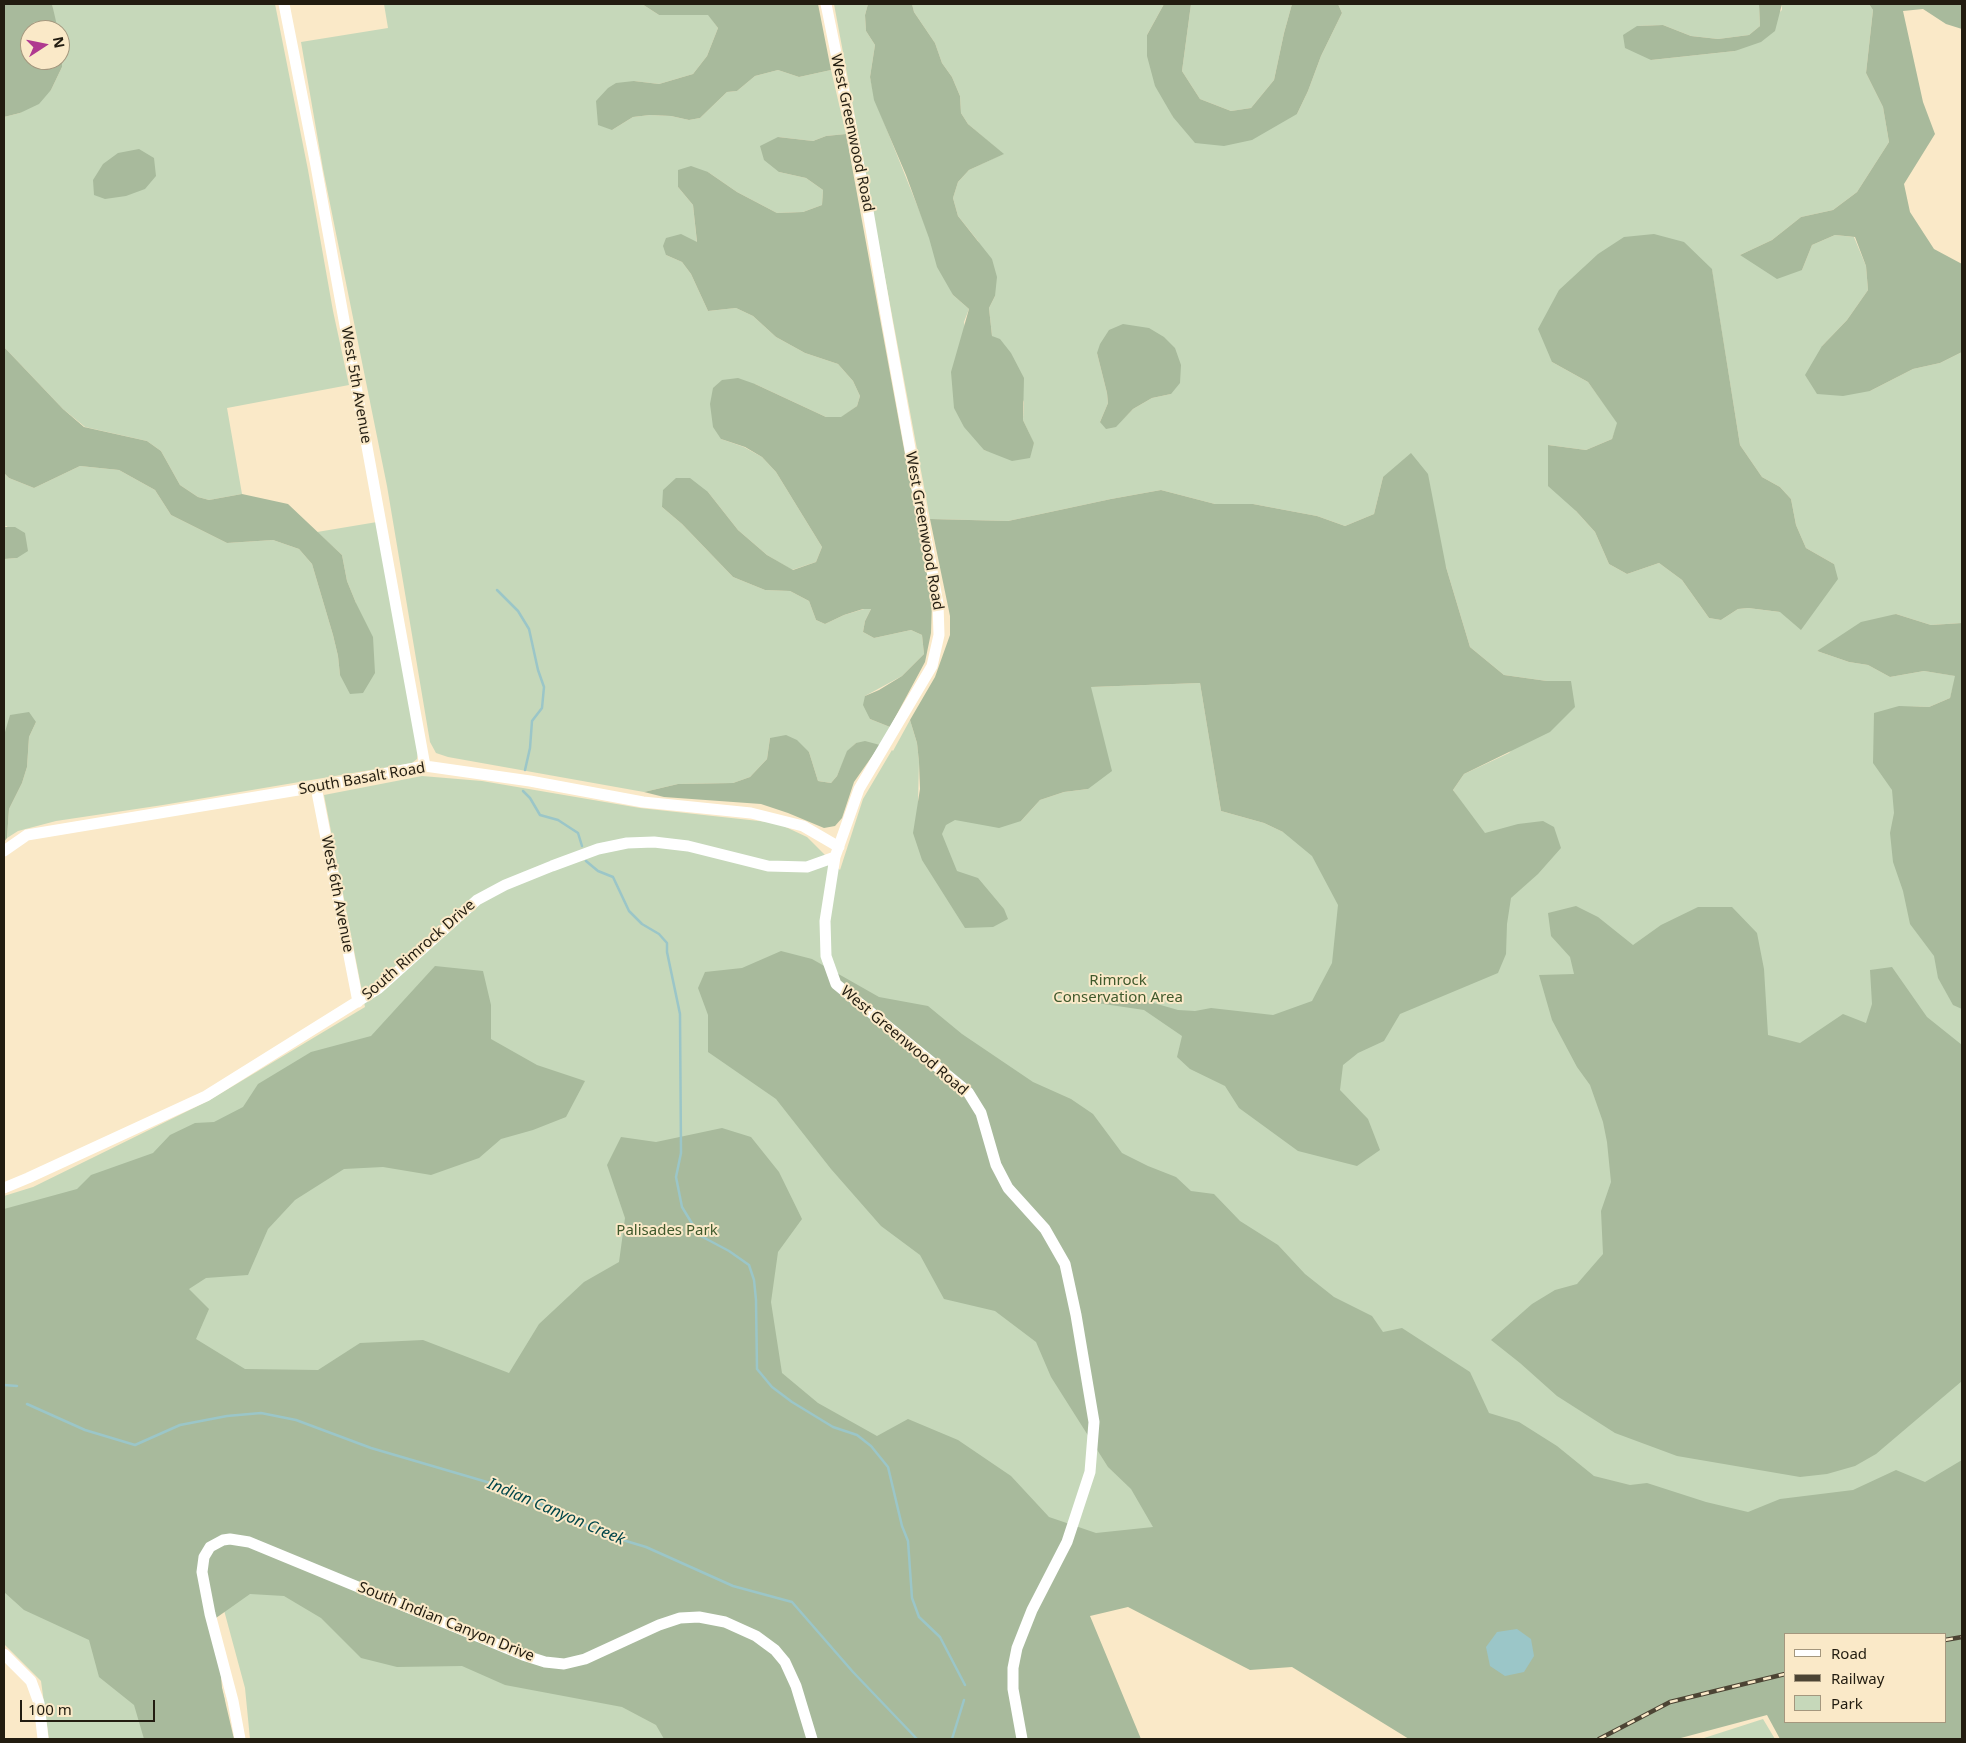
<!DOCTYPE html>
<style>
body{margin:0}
#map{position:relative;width:1966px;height:1743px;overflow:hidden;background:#fae9c8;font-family:"Noto Sans",sans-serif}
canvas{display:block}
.frame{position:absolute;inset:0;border:5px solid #221c10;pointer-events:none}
.legend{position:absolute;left:1784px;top:1633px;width:162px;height:90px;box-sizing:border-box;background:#fae9c8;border:1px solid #a4977e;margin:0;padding:6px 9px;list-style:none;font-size:15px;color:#221c10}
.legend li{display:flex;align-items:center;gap:10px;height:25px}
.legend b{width:25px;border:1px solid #a4977e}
.north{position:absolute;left:20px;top:20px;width:50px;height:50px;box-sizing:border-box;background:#fae9c8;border:1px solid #a4977e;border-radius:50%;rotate:79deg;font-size:14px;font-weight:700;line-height:20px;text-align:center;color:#221c10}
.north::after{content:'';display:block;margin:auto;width:18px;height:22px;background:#b03990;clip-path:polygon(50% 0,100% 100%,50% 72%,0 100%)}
.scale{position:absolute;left:20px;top:1700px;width:135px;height:22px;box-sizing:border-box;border:2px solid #221c10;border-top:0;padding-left:6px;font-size:15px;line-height:18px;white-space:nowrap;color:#221c10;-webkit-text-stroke:4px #fae9c8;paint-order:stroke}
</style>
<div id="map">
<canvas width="1966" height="1743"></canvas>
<div class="frame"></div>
<ul class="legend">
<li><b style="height:6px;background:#fff"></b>Road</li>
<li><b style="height:6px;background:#4c4434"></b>Railway</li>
<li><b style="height:14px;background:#c6d8ba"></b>Park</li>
</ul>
<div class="north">N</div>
<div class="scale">100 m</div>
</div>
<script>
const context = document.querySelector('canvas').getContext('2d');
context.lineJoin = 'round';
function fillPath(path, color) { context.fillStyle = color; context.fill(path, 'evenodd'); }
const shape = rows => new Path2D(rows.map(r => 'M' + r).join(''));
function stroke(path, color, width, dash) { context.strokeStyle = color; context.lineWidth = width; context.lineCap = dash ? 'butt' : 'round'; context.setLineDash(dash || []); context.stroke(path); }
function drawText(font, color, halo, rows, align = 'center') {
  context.font = font + ' "Noto Sans",sans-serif'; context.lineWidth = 4; context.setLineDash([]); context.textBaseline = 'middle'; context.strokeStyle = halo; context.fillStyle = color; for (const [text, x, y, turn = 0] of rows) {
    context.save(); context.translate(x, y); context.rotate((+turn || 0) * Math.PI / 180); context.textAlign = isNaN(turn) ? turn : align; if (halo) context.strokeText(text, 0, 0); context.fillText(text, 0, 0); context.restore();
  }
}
fillPath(shape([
 [52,4,275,4,308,170,333,311,349,385,227,408,242,494,209,500,198,497,180,485,161,451,147,441,85,427,63,409,4,347,4,117,20,113,51,90,62,67,63,43,60,30,58,30,55,23],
 [384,4,642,4,659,15,708,14,718,28,707,56,693,74,659,84,634,81,612,130,633,117,650,115,671,116,689,120,700,118,727,92,737,91,755,76,778,70,799,77,831,70,846,134,826,136,813,141,778,137,779,172,806,178,823,190,822,205,803,212,777,213,737,192,708,172,678,187,693,205,697,243,666,255,682,262,691,274,708,311,736,308,753,316,776,337,805,353,838,364,853,381,860,396,857,406,842,417,826,417,755,384,721,439,744,447,762,457,776,472,822,547,816,562,792,570,767,555,738,530,708,492,662,507,682,524,733,577,765,590,790,591,809,601,816,620,825,624,844,615,864,609,871,609,865,621,863,632,874,638,911,630,922,635,924,654,902,676,865,696,870,719,890,727,880,745,856,743,848,751,837,776,831,783,818,781,809,752,770,738,767,759,750,777,733,783,678,784,644,792,448,757,436,753,430,742,387,486,323,169,301,42,388,28],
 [834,4,868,4,865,15,866,31,875,45,870,77,875,100,953,295,969,309,964,322,984,450,998,454,1034,444,1023,420,1024,402,992,336,989,308,995,296,978,241,958,216,953,198,958,182,969,170,1003,154,968,124,961,113,960,96,952,77,942,63,935,43,914,12,912,4,1164,4,1147,35,1173,117,1297,114,1308,91,1321,56,1342,13,1338,4,1759,4,1760,26,1749,35,1718,39,1691,36,1663,25,1637,26,1651,60,1735,51,1782,10,1782,4,1869,4,1873,10,1866,73,1883,107,1889,142,1857,192,1833,210,1801,217,1772,240,1740,255,1802,270,1812,245,1835,235,1854,237,1866,266,1868,290,1847,320,1822,346,1870,391,1913,369,1940,363,1962,352,1962,623,1931,625,1896,614,1817,651,1849,662,1868,665,1890,677,1924,671,1956,676,1950,698,1929,707,1899,706,1962,709,1962,1623,1785,1634,1396,1627,1071,1565,235,1531,195,1579,225,1700,227,1739,49,1739,41,1681,4,1644,4,1196,33,1187,208,1101,365,1007,324,795,422,776,482,781,640,808,777,823,807,837,840,870,863,799,892,750,893,751,910,720,917,743,919,762,918,803,1021,821,1040,800,1064,792,1088,789,1091,687,1200,683,1221,811,1264,823,1283,832,1463,805,1453,790,1464,774,1509,753,1571,682,1547,681,1504,675,1470,647,1446,567,1383,477,1374,514,1345,526,1317,516,1253,504,1215,504,1161,490,1111,499,1008,521,930,519],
 [1712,270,1740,445,1762,477,1780,487,1791,499,1796,525,1806,548,1834,564,1780,612,1748,608,1738,609,1721,620,1709,618,1682,580,1659,563,1627,574,1609,564,1595,532,1576,511,1548,445,1586,450,1612,439,1618,423,1588,382,1552,362],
 [1097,353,1171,394,1152,398,1133,409,1123,419,1100,422,1108,403,1107,393],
 [1191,4,1292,4,1284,33,1274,80,1251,108,1231,111,1200,99,1182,71],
 [80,466,119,470,155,490,171,515,227,543,273,540,299,549,312,564,333,635,338,656,340,675,356,603,347,581,342,555,317,532,377,522,418,753,417,759,412,763,163,805,56,821,18,831,7,838,9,809,22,783,27,767,29,737,36,722,5,732,4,746,4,559,17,558,7,526,4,527,4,473,9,478,34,488],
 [227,1544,808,1739,250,1739,245,1688,218,1588],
 [1763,1719,1775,1739,1701,1739]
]), '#c6d8ba');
fillPath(shape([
 [4,4,52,4,58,30,30,30,30,60,60,60,60,36,63,43,62,67,51,90,39,104,20,113,4,117],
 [642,4,818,4,831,70,799,77,778,70,755,76,737,91,727,92,700,118,689,120,671,116,650,115,633,117,612,130,598,125,596,101,608,88,616,83,634,81,659,84,693,74,707,56,718,28,708,15,659,15],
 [868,4,912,4,914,12,935,43,942,63,952,77,960,96,961,113,968,124,1004,154,969,170,958,182,953,198,958,216,992,259,997,277,995,296,989,308,992,336,1000,339,1011,353,1024,378,1023,420,1034,443,1030,458,1012,461,984,450,964,427,954,408,951,372,969,309,953,295,937,267,929,238,906,175,874,100,870,77,875,45,866,31,865,15],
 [1164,4,1191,4,1182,71,1200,99,1231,111,1251,108,1274,80,1284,33,1292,4,1338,4,1342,13,1321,56,1308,91,1297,114,1252,140,1224,146,1195,143,1173,117,1155,86,1147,56,1147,35],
 [1759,4,1782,4,1775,31,1761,42,1735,51,1651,60,1625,48,1623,35,1637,26,1663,25,1691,36,1718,39,1749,35,1760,26],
 [1869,4,1962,4,1962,29,1946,24,1923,9,1903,11,1923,102,1935,134,1904,184,1910,212,1934,249,1962,264,1962,352,1940,363,1913,369,1870,391,1843,396,1817,394,1805,375,1822,346,1847,320,1868,290,1866,266,1855,237,1835,235,1812,245,1802,270,1777,279,1740,255,1772,240,1801,217,1833,210,1857,192,1889,142,1883,107,1866,73,1873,10],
 [846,134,932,601,931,633,925,662,890,727,870,719,863,705,865,696,879,690,902,676,924,654,922,635,911,630,874,638,863,632,865,621,871,609,863,609,844,615,825,624,816,620,809,601,790,591,765,590,733,577,682,524,662,507,663,490,676,478,690,478,708,492,738,530,767,555,793,570,816,562,822,547,776,472,762,457,745,447,721,439,713,427,710,404,713,388,722,380,738,378,755,384,826,417,841,417,857,406,860,396,853,381,838,364,805,353,776,337,753,316,736,308,708,311,691,274,682,262,666,255,663,246,666,238,681,234,697,242,693,205,678,187,678,170,691,166,708,172,737,192,777,213,803,212,822,205,823,190,806,178,779,172,764,160,760,146,778,137,813,141,826,136],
 [139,149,154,158,156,176,145,189,126,196,105,199,94,195,93,180,103,164,118,153],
 [1654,234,1684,242,1712,269,1740,445,1762,477,1780,487,1791,499,1796,525,1806,548,1834,564,1838,579,1801,630,1780,612,1748,608,1738,609,1721,620,1709,618,1682,580,1659,563,1627,574,1609,564,1595,532,1576,511,1548,486,1548,445,1586,450,1612,439,1617,423,1588,382,1552,362,1538,329,1559,290,1598,254,1624,237],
 [1123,324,1149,328,1164,337,1175,348,1181,365,1180,383,1171,394,1152,398,1133,409,1116,427,1106,429,1100,422,1108,403,1107,393,1097,353,1100,344,1109,330],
 [4,347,63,409,84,427,147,441,161,451,180,485,198,497,209,500,242,494,288,504,342,555,347,581,356,603,373,637,375,673,363,693,350,694,340,675,338,656,333,635,312,564,299,549,273,540,227,543,171,515,155,490,119,470,80,466,34,488,9,478,4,473],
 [1411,453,1428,474,1446,567,1470,647,1504,675,1547,681,1571,681,1575,707,1550,732,1464,774,1453,790,1485,833,1518,824,1543,821,1554,827,1561,848,1538,874,1511,898,1507,924,1506,954,1498,973,1400,1014,1384,1041,1358,1053,1343,1065,1340,1090,1368,1119,1380,1150,1357,1166,1298,1151,1239,1108,1225,1086,1190,1069,1177,1057,1182,1036,1144,1010,1097,1003,1094,995,1119,993,1178,1010,1195,1011,1211,1008,1273,1015,1312,1001,1332,963,1338,905,1312,856,1283,832,1264,823,1221,811,1200,683,1091,687,1112,771,1088,789,1064,792,1040,800,1021,821,999,828,955,820,946,825,942,834,957,871,978,878,1004,909,1008,919,993,927,965,928,922,860,913,833,920,789,919,762,917,743,910,720,935,677,950,635,950,616,930,519,1008,521,1111,499,1161,490,1215,504,1253,504,1317,516,1345,526,1374,514,1383,477],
 [4,527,15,527,25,533,28,551,17,558,4,559],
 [1896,614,1931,625,1962,623,1962,1009,1953,1005,1938,978,1934,956,1910,924,1903,891,1893,862,1890,833,1894,813,1892,790,1873,763,1874,713,1899,706,1929,707,1950,698,1955,676,1924,671,1890,677,1868,665,1849,662,1817,651,1861,622],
 [29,712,36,722,29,737,27,767,22,783,9,809,7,838,4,842,4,746,5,732,10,715],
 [786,735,797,740,809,752,818,781,831,783,837,776,847,751,856,743,865,741,880,745,854,782,842,818,835,826,824,828,788,813,761,804,664,797,644,792,678,784,733,783,750,777,767,759,770,738],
 [1576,906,1598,917,1633,945,1661,925,1698,907,1732,907,1757,933,1764,969,1768,1035,1800,1043,1843,1014,1866,1023,1872,1004,1870,970,1892,967,1927,1017,1962,1045,1962,1381,1876,1454,1855,1466,1827,1474,1800,1477,1677,1456,1615,1433,1557,1396,1520,1363,1491,1340,1532,1304,1555,1290,1577,1284,1603,1254,1601,1211,1611,1182,1607,1142,1603,1122,1590,1085,1577,1067,1552,1020,1539,975,1574,974,1570,957,1551,936,1548,913],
 [781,951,812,959,879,997,928,1006,962,1034,1033,1082,1071,1099,1093,1114,1122,1153,1148,1166,1176,1177,1191,1191,1214,1194,1240,1221,1278,1245,1305,1274,1334,1297,1372,1316,1383,1332,1402,1328,1470,1372,1489,1413,1519,1422,1557,1446,1594,1476,1630,1485,1647,1483,1706,1502,1748,1512,1780,1499,1853,1490,1896,1470,1925,1482,1962,1460,1962,1739,1780,1739,1767,1715,1677,1739,1409,1739,1292,1667,1250,1670,1128,1607,1090,1616,1141,1739,664,1739,656,1725,622,1707,505,1685,462,1666,397,1667,361,1658,321,1618,284,1596,250,1594,216,1618,222,1688,234,1739,144,1739,134,1705,99,1677,89,1640,24,1610,4,1592,4,1209,77,1189,91,1175,153,1153,170,1135,195,1123,214,1122,243,1107,258,1084,311,1052,371,1036,435,966,483,971,491,1005,491,1039,537,1065,585,1081,566,1117,533,1130,501,1139,479,1158,431,1175,383,1167,344,1169,295,1200,268,1229,248,1275,206,1278,189,1289,209,1309,196,1339,245,1369,318,1370,360,1343,423,1340,509,1373,539,1324,584,1282,619,1262,625,1218,607,1165,621,1137,656,1142,722,1128,751,1137,779,1172,802,1219,778,1252,771,1302,782,1373,818,1403,877,1436,908,1419,958,1440,1011,1476,1049,1517,1096,1533,1153,1527,1131,1489,1108,1467,1051,1377,1036,1342,995,1311,944,1299,920,1255,881,1226,831,1169,776,1099,708,1052,708,1015,698,988,705,972,742,968],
 [1785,1634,1945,1634,1945,1722,1785,1722]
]), '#a8ba9c');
fillPath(shape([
 [1517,1629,1531,1639,1534,1656,1524,1672,1505,1676,1490,1666,1486,1647,1497,1632]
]), '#9bc6c8');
stroke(shape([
 [497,590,518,611,529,629,538,670,544,687,542,708,532,721,530,748,525,770],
 [523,791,530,798,540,815,558,820,578,833,582,846],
 [586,861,598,871,613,877,629,911,642,924,659,934,667,943,667,952,680,1014,681,1153,676,1177,682,1207,699,1235,729,1251,749,1265,754,1280,756,1300,757,1369,772,1387,792,1402,833,1427,857,1435,871,1446,888,1467,902,1526,908,1541,912,1598,919,1617,940,1637,965,1685],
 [4,1385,17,1386],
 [27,1404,85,1430,135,1445,180,1425,227,1416,261,1413,296,1420,371,1448,504,1487,606,1535,646,1547,733,1586,792,1602,853,1672,917,1739],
 [952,1739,964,1700]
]), '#9bc6c8', 2.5);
stroke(shape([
 [284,4,316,166,425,766],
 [826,4,868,211,887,321,938,604,939,635,932,666,859,789,835,857,825,921,826,956,836,984,968,1092,981,1113,996,1165,1008,1188,1045,1229,1065,1264,1076,1315,1094,1422,1090,1472,1067,1542,1032,1610,1017,1648,1013,1668,1013,1689,1022,1739],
 [316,787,358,1002],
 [4,851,27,835,316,787,425,766,530,781,643,802,751,813,803,826,839,847],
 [4,1188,28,1178,206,1096,379,988,477,900,505,885,552,866,598,849,627,843,654,842,688,846,768,866,807,867,835,857],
 [4,1654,31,1681,39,1703,43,1739],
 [240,1739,233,1701,210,1614,202,1572,204,1557,210,1547,223,1540,230,1539,249,1542,523,1655,545,1662,564,1664,585,1659,659,1625,680,1618,699,1617,725,1622,756,1636,775,1650,785,1662,796,1686,812,1739]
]), '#fff', 11);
const rail = shape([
 [1945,1640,1962,1637],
 [1599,1739,1670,1702,1785,1674]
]);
stroke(rail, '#4c4434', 4.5);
stroke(rail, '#fae9c8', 2.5, [8]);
drawText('15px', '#221c10', '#fae9c8', [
 ["West Greenwood Road",852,133,78],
 ["West 5th Avenue",356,385,80],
 ["West Greenwood Road",924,531,80],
 ["South Basalt Road",362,779,-10],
 ["West 6th Avenue",337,894,79],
 ["South Rimrock Drive",419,950,-41],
 ["West Greenwood Road",904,1041,40],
 ["South Indian Canyon Drive",446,1622,22]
]);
drawText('15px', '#3f592c', '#fae9c8', [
 ["Rimrock",1118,981],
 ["Conservation Area",1118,998],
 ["Palisades Park",667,1231]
]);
drawText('italic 16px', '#01464a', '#fae9c8', [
 ["Indian Canyon Creek",556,1512,23]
]);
</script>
